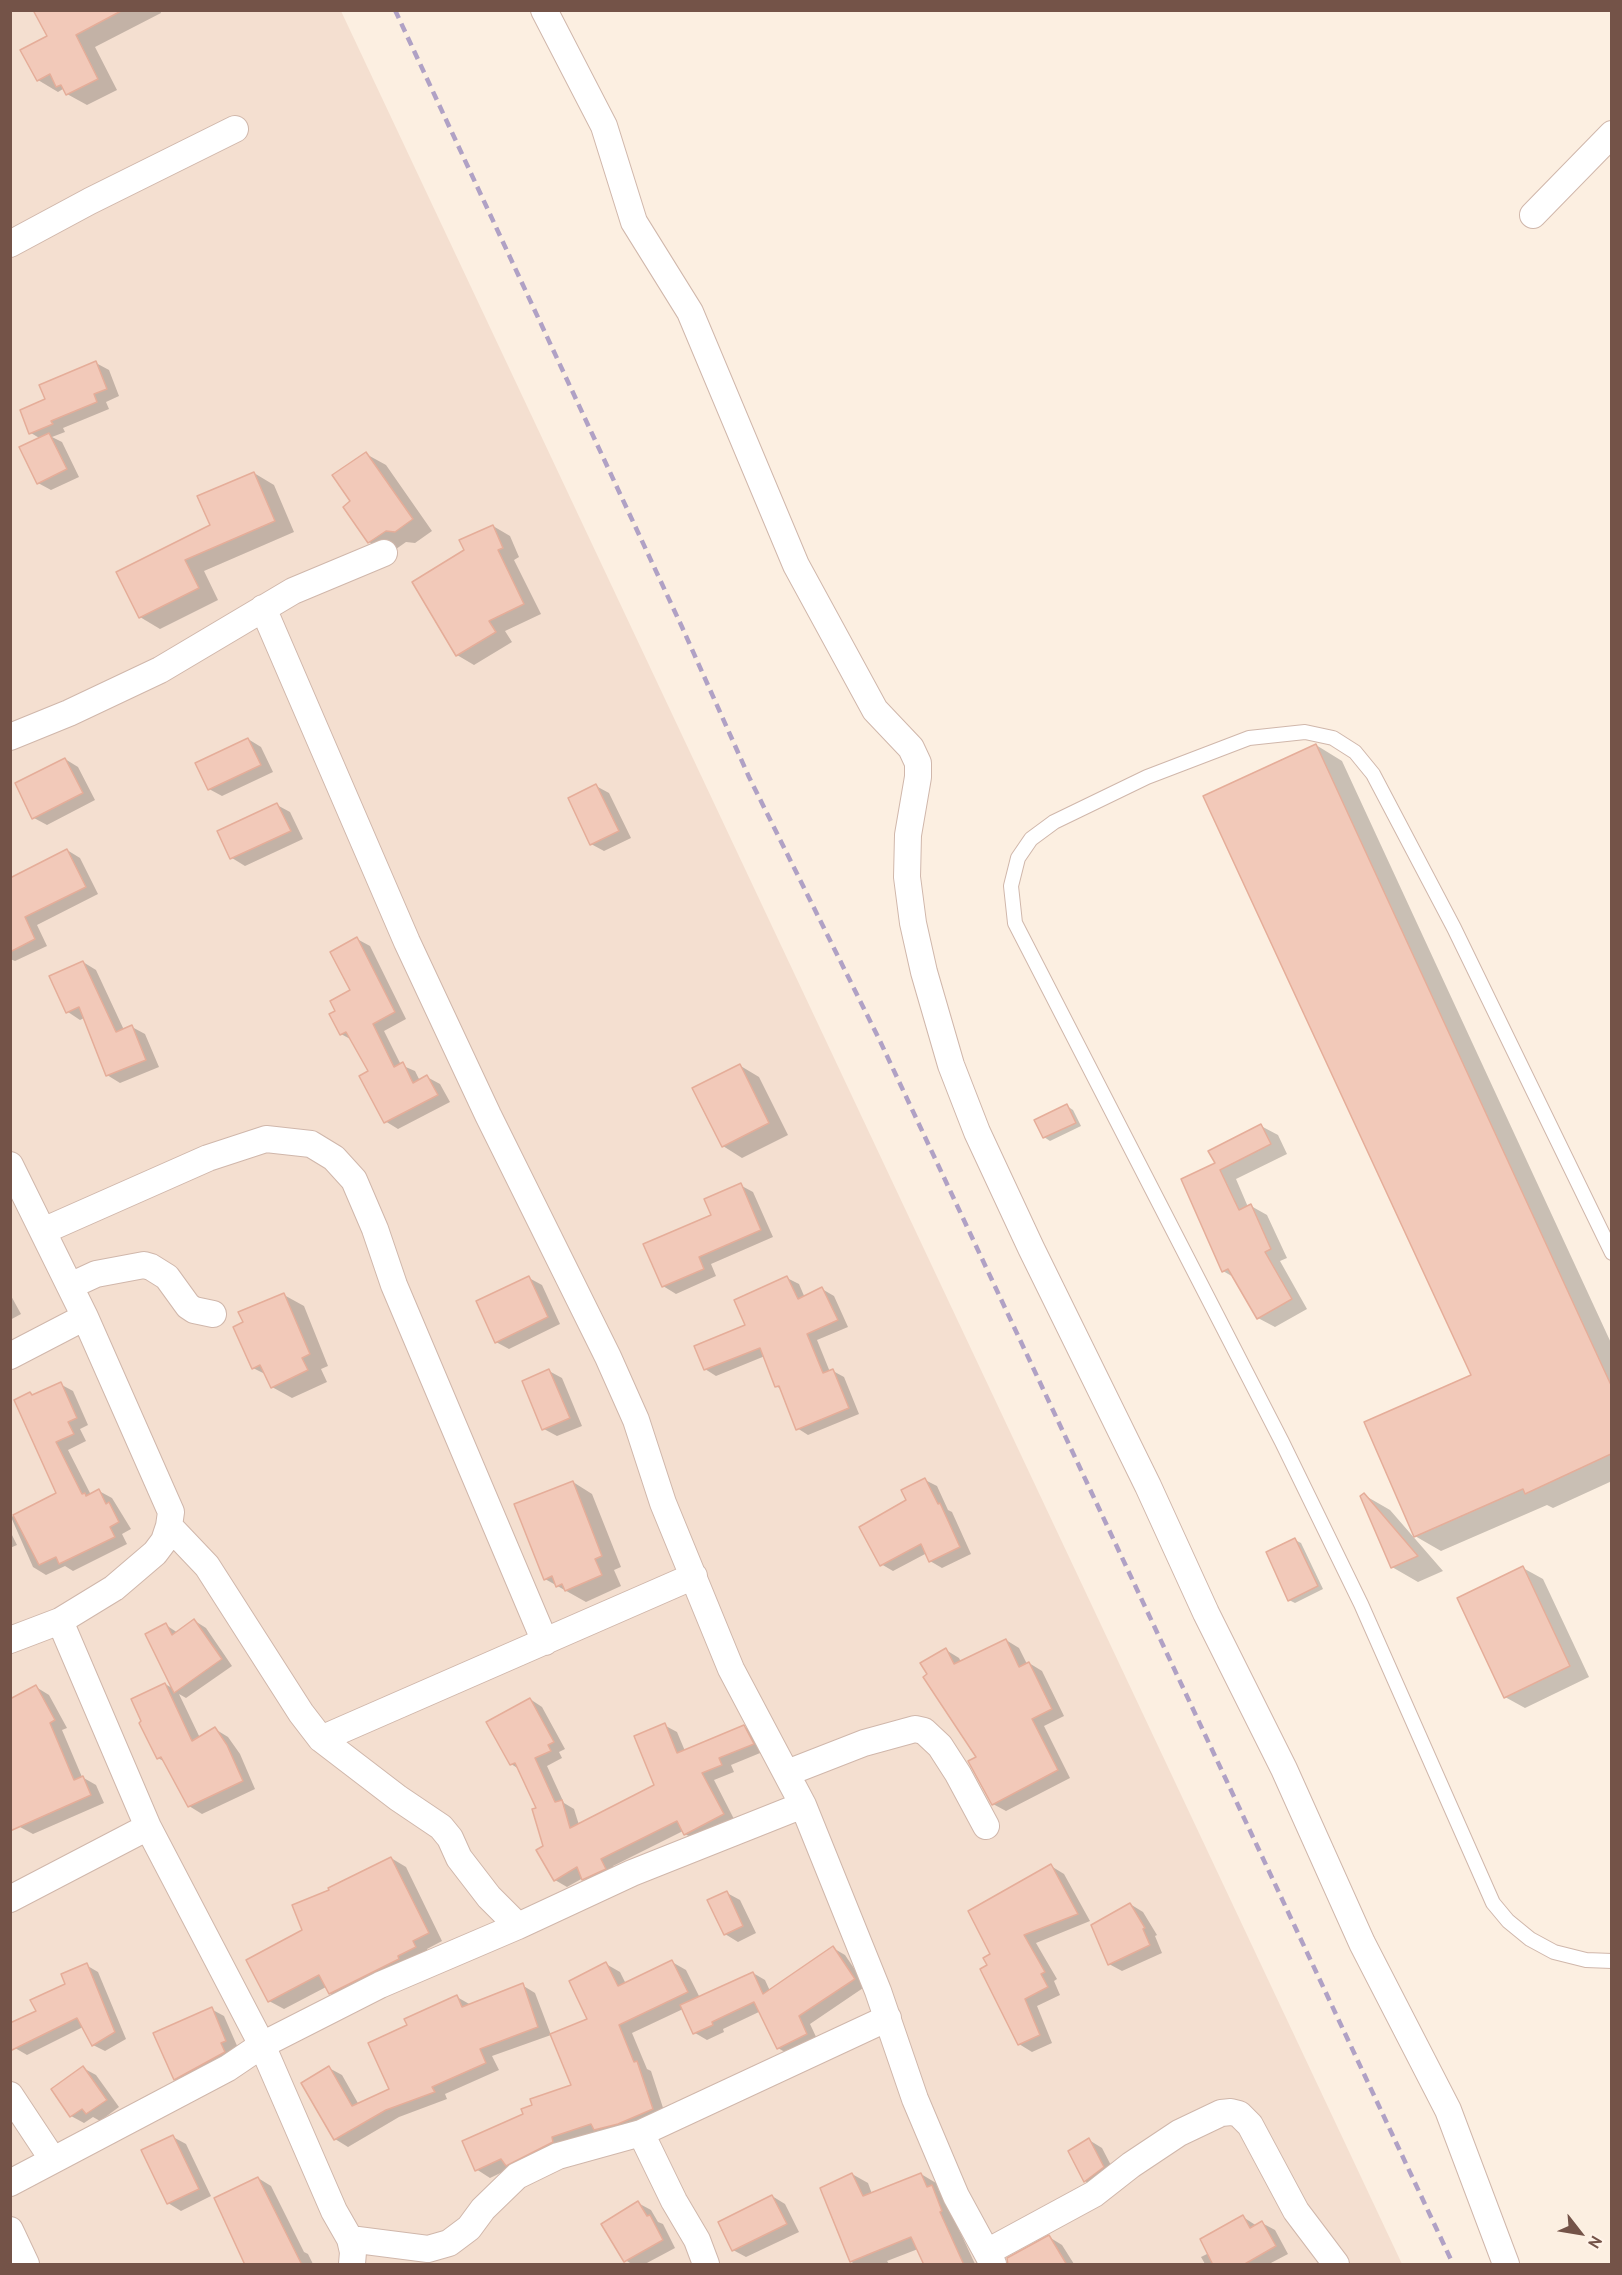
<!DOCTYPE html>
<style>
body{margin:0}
#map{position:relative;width:1622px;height:2275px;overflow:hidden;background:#fcefe1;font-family:"PT Sans",sans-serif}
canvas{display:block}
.frame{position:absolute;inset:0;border:12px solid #745348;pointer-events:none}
.north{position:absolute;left:1550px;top:2203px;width:60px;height:60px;-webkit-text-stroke:4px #fff3e8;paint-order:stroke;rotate:121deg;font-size:16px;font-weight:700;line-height:24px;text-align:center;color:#745348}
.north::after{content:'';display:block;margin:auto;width:21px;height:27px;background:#745348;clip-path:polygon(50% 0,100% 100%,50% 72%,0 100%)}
</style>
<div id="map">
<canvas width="1622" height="2275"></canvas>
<div class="frame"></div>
<div class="north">N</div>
</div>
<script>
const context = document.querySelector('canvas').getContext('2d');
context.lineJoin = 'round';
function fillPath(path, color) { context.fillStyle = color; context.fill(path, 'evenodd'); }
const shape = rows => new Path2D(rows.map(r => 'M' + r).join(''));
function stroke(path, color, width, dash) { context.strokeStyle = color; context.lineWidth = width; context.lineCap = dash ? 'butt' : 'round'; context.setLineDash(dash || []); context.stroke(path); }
fillPath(shape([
 [11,11,341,11,1402,2264,11,2264]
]), '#f4dfd0');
fillPath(shape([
 [35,10,160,10,161,13,95,47,117,90,87,105,67,94,63,89,58,92,38,80,49,37],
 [96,363,109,370,119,396,106,402,109,409,63,428,65,432,52,437,62,442,79,477,51,490,38,483,41,439,31,433,47,400],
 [366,454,386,465,432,531,415,543,406,542,389,554,369,542,345,507,353,502],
 [254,473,274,485,294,532,204,571,218,600,160,629,140,617,118,573,212,526],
 [493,526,510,536,519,557,514,560,541,614,505,631,512,642,474,665,457,655,466,551],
 [248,739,261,747,273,772,222,796,209,789],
 [1316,745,1342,761,1612,1345,1612,1481,1553,1508,1547,1505,1441,1551,1415,1536,1473,1376],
 [65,759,78,767,95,800,47,825,34,818],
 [596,786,609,793,631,838,604,851,591,844],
 [277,805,290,812,303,839,245,866,232,858,219,832],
 [67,850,80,858,98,894,37,925,47,946,15,961,10,959,10,876,12,879],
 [357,939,370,946,406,1019,384,1031,401,1065,415,1071,420,1081,427,1077,440,1084,450,1102,398,1129,385,1121,370,1072,352,1040,341,1034,337,1011,352,990],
 [83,962,96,970,124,1030,132,1027,145,1034,159,1067,120,1083,107,1075,84,1018,80,1020,68,1012],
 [739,1065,759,1077,788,1135,742,1158,723,1146],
 [1067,1106,1073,1110,1081,1126,1050,1141,1044,1137],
 [1261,1126,1278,1135,1287,1154,1236,1179,1248,1207,1251,1206,1267,1215,1287,1258,1280,1261,1307,1309,1275,1327,1258,1318,1235,1278,1223,1271,1217,1164],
 [740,1185,753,1192,773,1237,711,1264,716,1276,676,1294,663,1286,713,1215],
 [529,1278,542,1285,560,1324,509,1349,496,1342],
 [787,1278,799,1284,805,1298,822,1289,834,1296,848,1327,817,1340,830,1372,833,1371,844,1377,859,1414,808,1435,797,1428,781,1389,776,1386,765,1356,716,1376,705,1369,747,1326],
 [10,1294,21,1314,10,1320],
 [284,1295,304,1306,328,1366,321,1369,327,1382,292,1398,272,1387,267,1375,253,1368],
 [549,1371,562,1378,582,1426,557,1436,544,1429],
 [60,1384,73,1391,88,1425,80,1429,86,1441,68,1450,91,1495,99,1491,112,1498,131,1529,122,1534,127,1544,73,1571,65,1566,46,1575,33,1567,11,1517,58,1494,30,1394,34,1396],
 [925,1480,937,1486,948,1510,952,1512,971,1554,942,1568,930,1561,927,1553,893,1571,881,1564,908,1501],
 [573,1482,592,1494,621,1567,614,1570,621,1586,586,1602,545,1579],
 [1364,1495,1390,1510,1443,1571,1418,1582,1392,1567],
 [10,1531,17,1545,10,1548],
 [1295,1540,1301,1543,1323,1589,1295,1603,1289,1600],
 [1523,1568,1543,1579,1589,1677,1525,1708,1505,1697],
 [195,1621,206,1628,232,1666,186,1698,179,1694,200,1738,215,1729,228,1737,240,1754,255,1789,202,1814,189,1806,165,1762,158,1758,165,1684,174,1689,166,1625,178,1633],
 [1006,1640,1019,1648,1027,1664,1029,1663,1042,1671,1064,1716,1044,1726,1070,1778,1006,1811,993,1804,946,1650,959,1658,961,1662],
 [36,1687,49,1695,67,1728,62,1730,82,1777,96,1785,104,1803,33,1834,20,1827],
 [530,1699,542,1707,565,1749,559,1752,562,1758,547,1766,564,1803,574,1809,579,1825,656,1786,664,1725,677,1732,685,1751,743,1726,756,1734,765,1751,731,1765,734,1772,714,1780,735,1821,698,1841,685,1834,683,1831,613,1866,617,1876,596,1886,583,1878,567,1887,555,1880,545,1847,538,1809,519,1769,511,1764],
 [391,1858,406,1867,442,1941,427,1949,430,1955,344,2001,330,1993,326,1987,284,2009,269,2001,304,1930,331,1891],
 [1051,1866,1064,1874,1090,1921,1036,1943,1057,1979,1054,1981,1060,1995,1037,2006,1052,2043,1032,2052,1019,2044,989,1966,992,1954],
 [727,1893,740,1900,756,1933,738,1942,725,1934],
 [1130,1904,1143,1912,1157,1935,1155,1936,1162,1953,1122,1971,1109,1964],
 [833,1948,845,1955,866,1986,810,2024,818,2041,790,2055,778,2048,761,2011,723,2029,724,2032,707,2040,695,2033,683,2009,632,2033,647,2069,651,2071,666,2117,511,2168,490,2178,476,2169,525,2115,573,2086,606,1964,620,1972,626,1984,672,1962,686,1970,700,1998,753,1973,765,1980,770,1991],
 [86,1965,98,1972,126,2039,105,2051,93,2045,83,2027,27,2055,15,2048,38,2012],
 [522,1985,535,1993,551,2035,492,2056,499,2070,445,2094,447,2099,399,2117,348,2147,335,2139,329,2068,342,2075,359,2105,391,2089,409,2026,457,1997,471,2005],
 [211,2009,224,2016,238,2048,188,2086,175,2079],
 [83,2068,96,2075,119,2107,100,2121,93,2117,84,2123,71,2116],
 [173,2137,186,2144,211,2196,181,2211,168,2203],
 [1089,2140,1102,2148,1116,2175,1098,2189,1085,2181,1070,2152],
 [852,2174,868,2183,872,2194,921,2174,936,2183,939,2191,947,2195,957,2220,955,2221,975,2264,926,2264,918,2249,887,2261,889,2264,853,2264,822,2189],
 [258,2178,271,2186,304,2252,308,2254,313,2264,248,2264],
 [772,2196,785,2204,799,2232,746,2257,733,2250],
 [638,2203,651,2210,658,2222,663,2224,675,2248,645,2264,632,2264,625,2260],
 [1243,2217,1257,2226,1262,2223,1275,2230,1288,2254,1269,2264,1205,2264,1201,2257,1209,2253],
 [1049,2237,1062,2245,1074,2264,1017,2264]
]), '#0003');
const building = shape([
 [33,10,123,10,76,35,98,79,66,95,61,85,56,87,50,74,37,81,20,50,47,36,33,10],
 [96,361,107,389,94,394,97,402,51,421,53,424,29,434,20,410,45,399,39,385,96,361],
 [49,433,67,469,37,484,19,447,49,433],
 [366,452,413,519,395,532,386,531,368,543,343,507,350,501,332,475,366,452],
 [254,472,275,521,185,560,199,588,139,618,116,572,210,525,197,496,254,472],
 [493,525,503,548,498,550,524,604,489,621,496,632,456,656,412,582,464,550,459,540,493,525],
 [248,738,261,765,208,790,195,763,248,738],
 [1316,744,1611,1385,1611,1454,1525,1494,1523,1489,1414,1537,1364,1422,1471,1375,1203,796,1316,744],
 [65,758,83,793,32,819,15,783,65,758],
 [596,784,619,831,590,845,568,798,596,784],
 [277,803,291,831,230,859,217,831,277,803],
 [67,849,86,887,25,917,35,939,10,952,10,878,67,849],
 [357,937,395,1012,373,1024,394,1067,403,1062,413,1083,427,1075,438,1095,384,1123,359,1076,368,1071,346,1032,340,1035,329,1014,335,1011,330,1001,350,990,330,952,357,937],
 [83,961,116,1032,132,1025,146,1060,106,1076,79,1007,66,1013,49,976,83,961],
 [740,1064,769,1123,722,1147,692,1088,740,1064],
 [1067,1104,1076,1123,1043,1138,1034,1120,1067,1104],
 [1261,1124,1271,1144,1220,1170,1239,1210,1251,1204,1271,1249,1265,1252,1292,1299,1257,1319,1228,1269,1222,1272,1181,1179,1215,1163,1208,1151,1261,1124],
 [741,1183,761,1230,699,1257,704,1269,662,1287,643,1244,711,1215,704,1199,741,1183],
 [529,1276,548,1317,495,1343,476,1301,529,1276],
 [787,1276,798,1299,822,1287,838,1320,807,1334,823,1373,833,1369,849,1408,796,1430,779,1386,775,1387,760,1348,704,1370,694,1346,745,1325,734,1300,787,1276],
 [284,1293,310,1354,302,1358,308,1370,271,1388,260,1365,252,1369,233,1327,243,1322,238,1312,284,1293],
 [549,1369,570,1418,542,1430,522,1381,549,1369],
 [61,1382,77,1418,68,1422,74,1434,56,1442,82,1494,85,1493,86,1496,99,1489,106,1504,109,1502,119,1522,110,1527,115,1537,59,1564,56,1557,39,1565,13,1515,56,1493,14,1400,30,1392,32,1395,61,1382],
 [925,1478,938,1504,940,1503,960,1547,929,1562,921,1544,880,1566,859,1527,906,1500,901,1490,925,1478],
 [573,1481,602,1556,595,1559,602,1575,565,1591,562,1584,556,1587,552,1576,544,1580,514,1504,573,1481],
 [1364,1493,1418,1556,1391,1568,1360,1496,1364,1493],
 [1295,1538,1318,1586,1288,1601,1266,1552,1295,1538],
 [1523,1566,1570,1666,1504,1698,1457,1598,1523,1566],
 [194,1619,222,1659,174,1693,145,1634,166,1623,172,1635,194,1619],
 [1006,1639,1019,1667,1029,1662,1052,1709,1032,1719,1058,1770,992,1805,968,1761,976,1757,923,1677,927,1674,920,1663,946,1648,954,1664,1006,1639],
 [165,1683,192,1741,215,1727,227,1745,243,1781,188,1807,161,1757,157,1759,139,1723,141,1721,131,1699,165,1683],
 [36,1685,55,1720,50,1723,74,1780,83,1776,91,1795,10,1831,10,1699,36,1685],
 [530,1698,554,1742,548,1745,551,1751,535,1758,555,1802,562,1800,570,1828,654,1785,634,1736,665,1723,677,1753,744,1725,754,1744,719,1758,722,1765,702,1773,724,1814,684,1835,677,1821,601,1859,606,1869,582,1880,577,1867,554,1881,536,1850,543,1846,532,1809,536,1808,515,1763,510,1765,486,1722,530,1698],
 [391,1857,429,1933,413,1941,416,1947,398,1956,399,1959,329,1994,319,1975,268,2002,246,1960,302,1930,292,1905,329,1890,328,1888,391,1857],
 [1051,1864,1078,1914,1024,1935,1045,1972,1041,1974,1048,1987,1025,1999,1040,2035,1018,2045,980,1969,987,1965,983,1958,990,1954,968,1911,1051,1864],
 [727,1891,743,1926,724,1935,707,1900,727,1891],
 [1130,1903,1145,1928,1143,1929,1150,1945,1108,1965,1091,1925,1130,1903],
 [833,1946,855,1979,799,2016,807,2034,777,2049,754,2002,712,2022,713,2025,693,2034,680,2005,753,1972,763,1994,833,1946],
 [672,1960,688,1992,619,2025,634,2062,637,2061,653,2109,618,2124,594,2130,591,2124,552,2137,553,2142,506,2166,501,2159,475,2171,462,2141,523,2114,521,2109,532,2105,530,2099,571,2085,550,2034,587,2019,569,1981,606,1962,618,1986,672,1960],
 [87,1963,115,2032,92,2046,77,2018,10,2051,10,2023,36,2011,30,2000,65,1984,61,1974,87,1963],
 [523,1983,538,2027,480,2049,486,2063,432,2087,435,2092,386,2110,334,2140,301,2083,329,2066,352,2106,389,2089,368,2043,407,2025,404,2019,457,1995,462,2007,523,1983],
 [212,2007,226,2041,221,2043,225,2052,174,2080,153,2033,212,2007],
 [83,2066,107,2100,86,2114,82,2109,70,2117,51,2089,83,2066],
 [173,2135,199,2189,167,2204,141,2150,173,2135],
 [1089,2138,1104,2167,1084,2182,1068,2151,1089,2138],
 [852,2173,863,2196,921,2173,927,2187,932,2185,942,2211,940,2212,964,2265,924,2265,911,2237,850,2262,820,2188,852,2173],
 [258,2177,302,2265,245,2265,214,2198,258,2177],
 [772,2195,787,2224,732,2251,718,2222,772,2195],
 [638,2201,647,2216,650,2215,663,2240,624,2262,601,2224,638,2201],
 [1243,2215,1250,2228,1262,2221,1276,2246,1243,2265,1213,2265,1200,2239,1243,2215],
 [1049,2235,1067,2265,1008,2265,1007,2258,1049,2235]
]);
fillPath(building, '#f2c9b9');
stroke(building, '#e5ad99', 1.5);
const service = shape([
 [1612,1253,1454,928,1373,774,1355,752,1333,738,1305,732,1249,738,1147,777,1054,822,1031,839,1018,858,1011,886,1015,923,1282,1442,1361,1604,1493,1903,1508,1921,1530,1939,1554,1952,1586,1960,1612,1961]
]);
const minor = shape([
 [544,10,604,126,634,222,690,312,796,565,875,710,911,748,918,763,918,777,908,835,907,877,913,923,924,972,951,1065,977,1132,1031,1248,1148,1486,1206,1613,1284,1769,1362,1943,1448,2110,1506,2264],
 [1533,215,1612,134],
 [10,244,90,201,235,129],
 [263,608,407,942,488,1115,608,1357,636,1420,663,1503,731,1669,803,1805,878,1991,915,2099,956,2196,993,2264],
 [10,737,69,713,160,670,293,591,384,553],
 [10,1165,85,1317,171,1512,169,1526,164,1541,155,1553,114,1588,60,1621,10,1640],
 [43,1231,208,1158,266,1139,311,1144,334,1158,354,1180,375,1229,394,1285,545,1642],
 [70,1286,96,1274,144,1265,151,1267,167,1277,188,1306,194,1310,213,1314],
 [10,1356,85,1317],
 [169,1526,207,1566,301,1713,321,1739,398,1798,441,1827,450,1838,459,1858,489,1897,518,1926],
 [60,1621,148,1827,262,2045,334,2211,350,2239,353,2252,352,2264],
 [321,1739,694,1576],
 [787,1773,864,1743,915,1729,924,1731,940,1746,958,1774,986,1826],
 [10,1899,148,1827],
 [10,2095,53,2160],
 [641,2133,674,2201,697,2240,706,2264],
 [10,2183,228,2068,262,2045,380,1985,518,1926,632,1873,803,1805],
 [10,2230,26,2264],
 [350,2239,428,2249,449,2243,469,2228,483,2209,517,2176,558,2156,641,2133,888,2018],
 [987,2252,1094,2194,1131,2165,1179,2133,1221,2113,1231,2112,1239,2114,1250,2125,1296,2211,1336,2264]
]);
stroke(service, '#d0b7ab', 16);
stroke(minor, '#d0b7ab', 28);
stroke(service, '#fff', 14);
stroke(minor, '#fff', 26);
stroke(shape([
 [395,10,682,627,749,777,880,1041,1453,2264]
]), '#b0a1c5', 4.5, [9, 6]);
</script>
